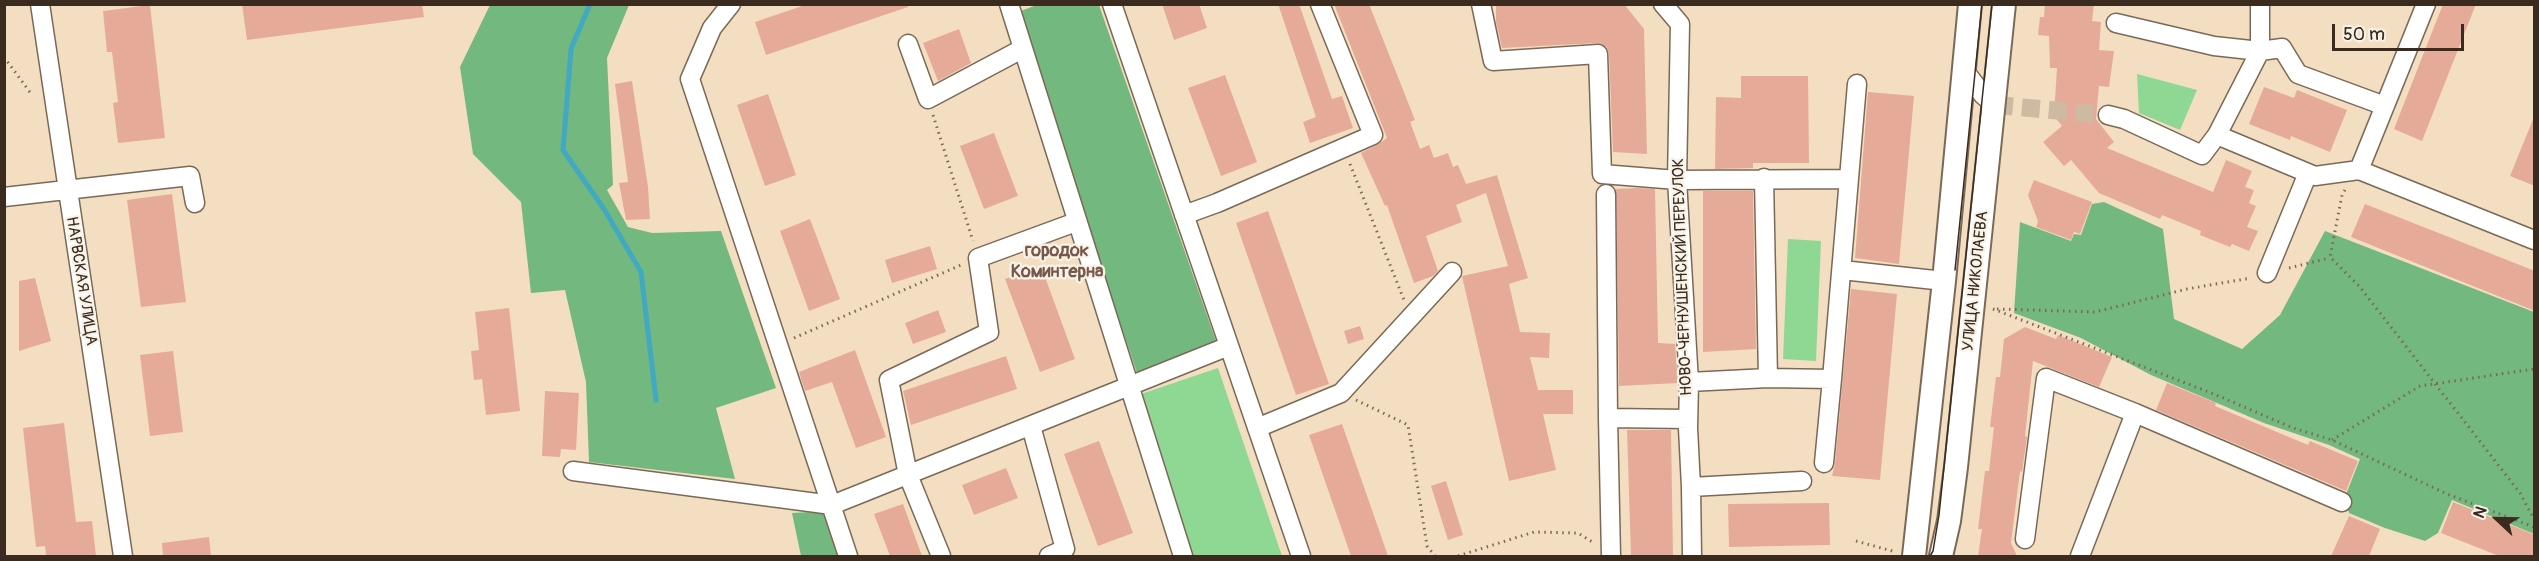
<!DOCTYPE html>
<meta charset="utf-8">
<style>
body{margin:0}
#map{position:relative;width:2539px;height:561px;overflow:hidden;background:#f3dec1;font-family:Pangolin,sans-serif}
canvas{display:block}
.frame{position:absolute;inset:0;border:6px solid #3b2a1e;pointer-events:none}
.north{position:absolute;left:2467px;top:489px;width:60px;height:60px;-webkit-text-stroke:4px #f7f3e8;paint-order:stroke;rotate:292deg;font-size:16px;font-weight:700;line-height:24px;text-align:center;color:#3b2a1e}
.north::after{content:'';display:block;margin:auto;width:21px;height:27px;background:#3b2a1e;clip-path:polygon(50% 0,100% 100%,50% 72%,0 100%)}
.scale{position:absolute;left:2332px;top:24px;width:132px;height:27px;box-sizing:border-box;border:3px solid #3b2a1e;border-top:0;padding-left:8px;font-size:18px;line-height:21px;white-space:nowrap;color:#3b2a1e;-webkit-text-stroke:4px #f7f3e8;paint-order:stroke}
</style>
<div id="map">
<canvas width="2539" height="561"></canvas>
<div class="frame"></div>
<div class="north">N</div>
<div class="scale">50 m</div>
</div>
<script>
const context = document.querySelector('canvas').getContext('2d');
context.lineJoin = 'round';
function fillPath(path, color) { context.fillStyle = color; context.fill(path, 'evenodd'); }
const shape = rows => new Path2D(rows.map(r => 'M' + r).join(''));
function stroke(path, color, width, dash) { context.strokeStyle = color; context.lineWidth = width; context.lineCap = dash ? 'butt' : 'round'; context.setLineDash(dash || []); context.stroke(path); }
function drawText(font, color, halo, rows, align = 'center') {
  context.font = font + ' Pangolin,sans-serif'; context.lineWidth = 4.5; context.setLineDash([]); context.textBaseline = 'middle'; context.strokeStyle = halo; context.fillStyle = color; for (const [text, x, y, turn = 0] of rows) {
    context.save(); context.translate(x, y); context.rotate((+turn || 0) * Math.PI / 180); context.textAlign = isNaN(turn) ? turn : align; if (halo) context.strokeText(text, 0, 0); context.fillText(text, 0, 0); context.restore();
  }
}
fillPath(shape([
 [2137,74,2197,90,2180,130,2139,113],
 [1788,239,1821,241,1816,361,1783,359],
 [1218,368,1282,556,1193,556,1138,395]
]), '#8fd894');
fillPath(shape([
 [490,5,629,5,607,58,613,185,607,190,628,227,652,233,721,231,776,388,716,408,735,479,589,462,586,382,565,290,531,293,521,202,473,154,460,67],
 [1037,5,1099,5,1218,347,1138,376,1015,13],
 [2104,202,2163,229,2174,319,2242,349,2280,315,2325,231,2534,312,2534,534,2452,500,2438,533,2425,541,2385,528,2349,513,2345,497,2360,459,2329,445,2264,423,2151,375,2081,338,2014,313,2020,222,2071,241,2074,234,2081,235,2092,204],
 [829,511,843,556,801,556,792,513]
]), '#73b87e');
stroke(shape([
 [590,4,571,49,563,150,604,209,641,272,656,400]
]), '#41a9c1', 5);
fillPath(shape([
 [242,4,422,4,424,17,247,40],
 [808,4,908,4,908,7,766,55,755,22],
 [1162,4,1199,4,1207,28,1174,40],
 [1278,4,1299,4,1332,99,1342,96,1353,128,1310,143,1303,122,1316,117],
 [1334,4,1369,4,1415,120,1410,122,1420,149,1429,145,1434,158,1448,153,1453,167,1458,165,1466,184,1497,175,1528,278,1509,284,1520,332,1550,333,1549,358,1530,357,1538,390,1573,390,1573,414,1543,414,1556,470,1509,481,1462,276,1508,266,1486,193,1456,205,1462,222,1426,236,1438,271,1433,276,1414,283,1387,205,1385,206,1361,153,1377,145,1387,138],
 [1496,4,1624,4,1644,29,1647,154,1613,152,1609,54,1607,47,1597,43,1502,48,1496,22],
 [2045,4,2094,4,2092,21,2101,22,2099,50,2114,51,2109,87,2099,86,2096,119,2114,142,2107,148,2213,192,2226,160,2252,171,2245,187,2254,190,2249,203,2256,206,2247,227,2258,231,2249,251,2232,244,2230,247,2200,235,2201,231,2162,215,2160,219,2099,193,2071,160,2064,166,2043,142,2062,126,2054,116,2057,68,2050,68,2049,36,2038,35,2040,17,2044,17],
 [2443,4,2476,4,2422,141,2394,129],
 [150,5,165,138,118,143,113,103,118,102,112,52,107,52,103,11],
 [959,29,971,63,938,81,923,43],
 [1225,75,1257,162,1221,176,1188,88],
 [1741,76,1808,76,1809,163,1753,163,1753,168,1715,169,1716,97,1741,98],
 [632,81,648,187,650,219,626,220,619,183,628,182,615,84],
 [2264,87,2294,98,2297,90,2347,110,2330,152,2291,136,2290,140,2249,124],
 [1868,92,1914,96,1899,264,1855,258],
 [768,94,796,175,765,186,737,105],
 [2534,117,2535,118,2535,186,2510,176],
 [994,133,1018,196,984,209,960,146],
 [2034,180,2092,202,2080,234,2074,232,2071,240,2036,227,2038,221,2028,195],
 [1637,188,1655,189,1658,343,1675,344,1678,383,1619,386,1616,189],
 [1703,191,1753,191,1756,349,1703,352],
 [172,194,186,302,141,307,127,200],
 [2365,204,2535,271,2535,311,2351,237],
 [1268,211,1329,384,1296,395,1236,223],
 [810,219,840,299,809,311,780,231],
 [930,246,937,269,892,283,885,260],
 [1041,266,1075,359,1040,372,1005,279],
 [35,278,51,341,19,351,19,281],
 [1851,289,1897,294,1880,480,1832,476,1835,464],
 [509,308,520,411,486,415,482,379,474,380,471,351,479,350,475,312],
 [938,310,946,332,913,344,905,323],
 [1360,326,1364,339,1348,344,1344,331],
 [2025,327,2056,339,2058,335,2112,357,2099,387,2033,361,2025,436,2027,437,2022,472,2020,471,2011,543,2017,556,1978,556,1982,529,1978,529,1985,471,1989,471,1994,427,1990,427,1996,377,2000,377,2004,339],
 [855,350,886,437,856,448,832,382,805,391,799,372],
 [173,351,183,432,150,436,140,355],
 [1006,356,1017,389,911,425,903,391],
 [2167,383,2216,403,2215,406,2308,445,2310,441,2358,461,2346,491,2156,410],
 [545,391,579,393,576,450,561,449,560,457,542,456],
 [64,423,76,522,92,521,96,556,46,556,45,546,36,547,23,428],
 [1342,424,1388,556,1351,556,1309,435],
 [1627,430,1671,430,1673,556,1631,556],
 [1099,441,1133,533,1098,546,1064,454],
 [1006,468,1018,498,974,515,962,485],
 [1446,481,1463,535,1448,540,1431,486],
 [2453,502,2535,535,2535,550,2532,556,2499,556,2441,533],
 [1829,503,1830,545,1729,547,1728,504],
 [903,504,922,556,890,556,874,514],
 [2349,516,2380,529,2369,556,2331,556],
 [209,537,211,556,163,556,162,543]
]), '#e6ab98');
stroke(shape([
 [1995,105,2108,115]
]), '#cebaa0', 18, [18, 9]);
const minor = shape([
 [40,4,123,556],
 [731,4,712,28,690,79,848,556],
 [1009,4,1183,556],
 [1112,4,1301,556],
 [1481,4,1493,61,1598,54,1602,174,1677,180,1849,179],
 [1663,4,1680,24,1677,180,1689,382,1688,428,1691,487,1692,556],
 [2116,23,2214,46,2260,51,2282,48,2298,74,2385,106],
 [908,44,928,99,1022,49],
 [1964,70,1983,95,1995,105],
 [2108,115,2124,119,2202,155,2217,135,2260,51,2260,4],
 [2217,135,2315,176,2359,170,2534,240],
 [2359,170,2426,4],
 [1606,194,1608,418],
 [4,197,190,176,195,203],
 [1184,215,1217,203,1373,135,1320,4],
 [1842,270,1944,281],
 [2267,273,2308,173],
 [1768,378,1832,379,1857,84],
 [1689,382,1768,378,1764,178],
 [2135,413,2342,502],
 [1031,426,1065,549,1049,556],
 [1257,428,1341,393,1452,272],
 [1824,463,1832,379],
 [573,471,832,505,1229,346],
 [1691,487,1802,481],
 [2025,539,2046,378,2135,413,2080,556],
 [941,556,908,475,889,380,989,332,978,258,1076,222],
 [1611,556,1608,418,1688,419]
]);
const major = shape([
 [1914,556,1944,281,1970,4],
 [1941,556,1949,521,1956,467,2004,4]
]);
stroke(minor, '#7b6957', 21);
stroke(major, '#7b6957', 26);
stroke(shape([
 [4,57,32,95],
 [933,115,973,241],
 [1350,164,1404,300],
 [2345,190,2342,195,2330,257,2359,286,2419,363,2520,493,2534,519],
 [2289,268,2329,258],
 [1993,309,2214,394,2293,428,2332,440,2447,494,2534,527],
 [1997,309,2095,312,2187,289,2251,278],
 [794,338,961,265],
 [1356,400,1408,425,1427,546,1435,556],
 [2332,440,2420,386,2534,369],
 [1856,541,1896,552],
 [1458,556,1534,532,1578,533,1594,543]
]), '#7b6957', 3, [1.5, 4.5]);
stroke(minor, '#fff', 18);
stroke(major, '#fff', 22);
stroke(shape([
 [1955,270,1982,4],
 [1930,556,1933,551,1939,515,1992,4]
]), '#3b2a1e', 1.5);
drawText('16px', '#3b2a1e', '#f7f3e8', [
 ["НОВО-ЧЕРНУШЕНСКИЙ ПЕРЕУЛОК",1683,277,-92],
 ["НАРВСКАЯ УЛИЦА",81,281,81],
 ["УЛИЦА НИКОЛАЕВА",1976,281,-84]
]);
drawText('bold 18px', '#775749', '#f7f3e8', [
 ["городок",1057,251],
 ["Коминтерна",1057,272]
]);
</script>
